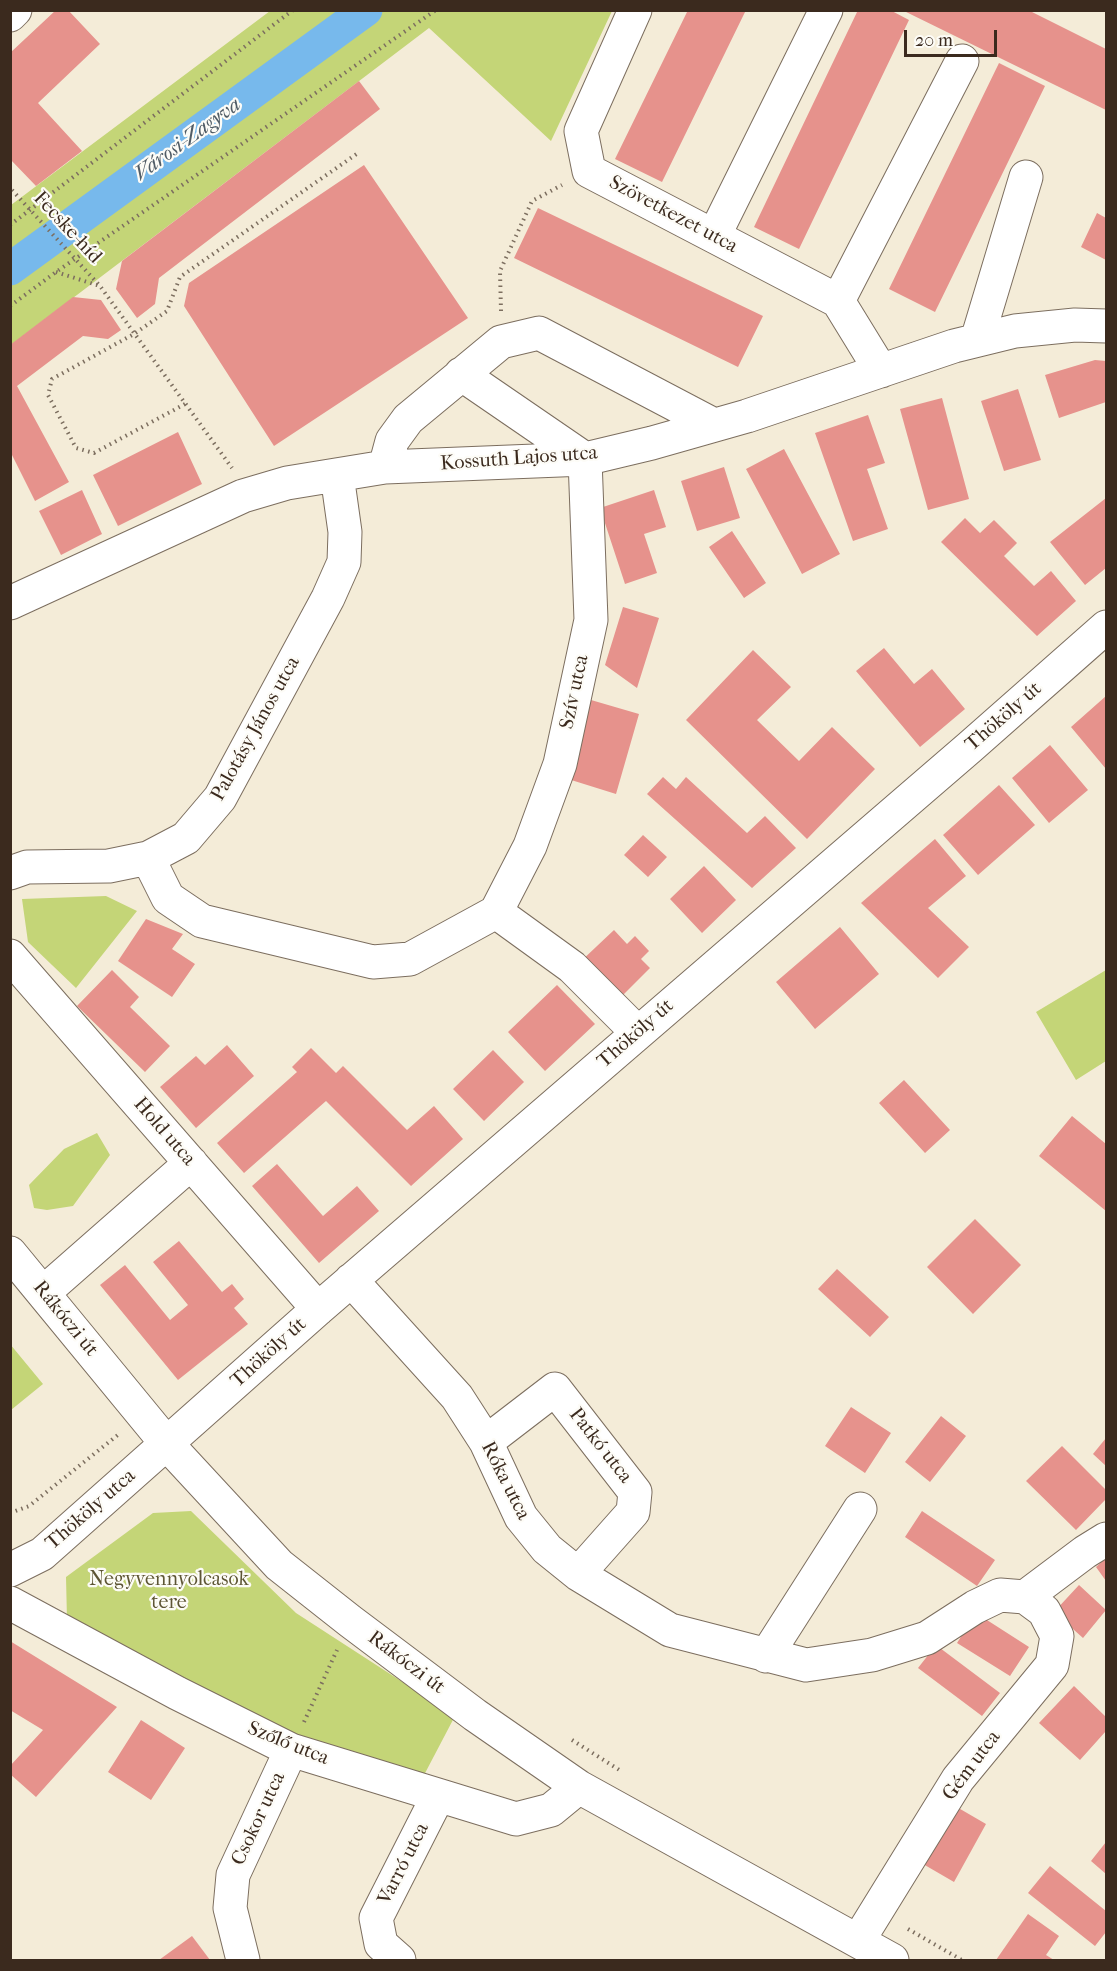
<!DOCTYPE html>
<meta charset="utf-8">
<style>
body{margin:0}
#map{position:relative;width:1117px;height:1971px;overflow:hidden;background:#f4ecd8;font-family:"IM FELL French Canon",serif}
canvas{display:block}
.frame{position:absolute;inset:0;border:12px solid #3b2a1e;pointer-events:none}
.scale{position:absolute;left:904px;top:30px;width:93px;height:27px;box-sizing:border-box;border:3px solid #3b2a1e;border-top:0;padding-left:8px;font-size:18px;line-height:21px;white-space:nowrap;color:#3b2a1e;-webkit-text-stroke:4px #fdfcf7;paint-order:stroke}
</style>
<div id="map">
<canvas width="1117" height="1971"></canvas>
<div class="frame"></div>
<div class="scale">20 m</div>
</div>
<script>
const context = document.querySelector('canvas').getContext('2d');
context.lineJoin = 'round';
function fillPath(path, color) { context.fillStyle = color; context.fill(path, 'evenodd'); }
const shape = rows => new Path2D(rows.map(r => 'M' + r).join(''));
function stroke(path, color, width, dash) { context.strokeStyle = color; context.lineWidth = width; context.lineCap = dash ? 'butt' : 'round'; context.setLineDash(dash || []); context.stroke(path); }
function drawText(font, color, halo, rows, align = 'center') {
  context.font = font + ' "IM FELL French Canon",serif'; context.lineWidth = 4.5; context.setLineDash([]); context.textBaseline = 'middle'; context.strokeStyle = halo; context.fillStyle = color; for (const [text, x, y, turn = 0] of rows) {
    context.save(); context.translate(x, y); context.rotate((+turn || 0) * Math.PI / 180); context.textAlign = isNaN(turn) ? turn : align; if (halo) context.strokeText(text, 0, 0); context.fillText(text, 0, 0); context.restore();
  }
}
fillPath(shape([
 [270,11,612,11,551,141,429,28,11,345,11,205],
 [106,896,137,911,76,988,28,942,22,899],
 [1106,970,1106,1061,1076,1080,1036,1012],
 [97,1133,110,1155,73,1206,47,1210,34,1208,29,1185,64,1149],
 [10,1344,43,1384,11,1410,10,1410],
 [191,1511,296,1613,455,1716,423,1777,289,1739,67,1620,66,1577,153,1513]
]), '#c4d577');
stroke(shape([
 [10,269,366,10]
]), '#77b9ec', 33);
fillPath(shape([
 [56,10,68,10,100,44,38,103,82,151,36,186,10,159,10,53],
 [688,10,746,10,662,182,615,159],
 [858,10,890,10,909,20,799,249,754,227],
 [902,10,1028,10,1106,49,1106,110],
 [999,63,1045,86,935,312,889,289],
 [359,81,380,109,159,278,155,304,137,318,116,289,122,261],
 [364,165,468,318,274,446,184,306,189,283],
 [538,208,763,316,738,367,514,258],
 [1097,213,1106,218,1106,260,1081,247],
 [73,297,101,300,121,330,108,339,83,336,17,386,69,482,35,501,10,451,10,345],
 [1095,360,1106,361,1106,402,1059,418,1045,375],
 [1018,389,1041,460,1004,471,981,401],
 [942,398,969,499,928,510,900,409],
 [868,415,885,463,867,469,888,529,853,541,815,433],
 [178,432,202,484,118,526,93,475],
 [784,449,840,554,802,574,746,469],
 [724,467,740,518,697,531,681,481],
 [82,490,102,534,61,555,39,511],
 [654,490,666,527,644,534,657,573,625,584,600,508],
 [1106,498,1106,568,1085,585,1050,542],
 [965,518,980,533,994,520,1017,543,1004,556,1034,586,1051,571,1076,601,1037,636,941,542],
 [732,531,766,583,744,598,709,547],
 [623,607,659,618,637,688,605,665],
 [884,648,914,684,932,669,965,709,920,747,856,671],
 [753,650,791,687,757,720,799,761,832,727,875,769,807,839,686,720],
 [1106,696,1106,769,1071,727],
 [591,700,639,714,616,794,568,779],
 [1050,745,1088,790,1049,823,1012,778],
 [663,777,676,789,686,777,747,833,765,816,796,848,752,888,647,794],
 [999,785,1035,825,978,875,943,835],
 [643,835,667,857,648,877,624,855],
 [935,839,966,876,928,908,969,947,938,978,861,903],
 [704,866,736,900,702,933,670,899],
 [146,919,183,934,172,949,195,964,172,997,118,961],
 [840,927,879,974,815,1029,776,982],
 [614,930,627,944,635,936,649,951,641,959,650,968,616,1002,579,963],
 [112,970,139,997,130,1007,170,1046,145,1072,77,1006],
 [557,985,595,1024,545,1071,508,1032],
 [227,1045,254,1076,196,1128,160,1087,196,1056,205,1065],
 [311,1048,336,1073,343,1066,407,1130,434,1106,463,1139,411,1186,326,1101,244,1173,217,1143,297,1072,292,1067],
 [493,1050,524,1082,484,1121,453,1089],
 [904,1080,950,1130,925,1153,879,1103],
 [1072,1116,1106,1144,1106,1211,1039,1156],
 [277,1164,323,1216,357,1186,379,1211,319,1263,252,1186],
 [975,1219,1021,1265,973,1314,927,1267],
 [179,1241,222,1292,232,1284,244,1299,234,1308,248,1324,178,1380,100,1285,125,1265,170,1320,188,1305,153,1262],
 [837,1269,889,1317,870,1337,818,1289],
 [851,1407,891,1433,865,1473,825,1446],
 [941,1416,966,1436,930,1482,905,1462],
 [1106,1438,1106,1466,1093,1454],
 [1062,1446,1106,1490,1106,1499,1076,1530,1026,1481],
 [922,1511,995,1560,977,1586,905,1537],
 [1106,1558,1106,1581,1096,1567],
 [1079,1585,1106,1610,1083,1638,1054,1612],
 [976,1613,1029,1647,1010,1676,957,1643],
 [10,1641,117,1707,36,1797,10,1774,10,1766,43,1730,10,1710],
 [936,1645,1000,1693,982,1716,918,1668],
 [1074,1686,1106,1717,1106,1731,1080,1760,1039,1723],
 [141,1720,185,1748,151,1800,108,1772],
 [955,1806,986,1824,954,1882,923,1864],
 [1106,1842,1106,1874,1091,1861],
 [1050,1866,1106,1911,1106,1932,1095,1946,1028,1893],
 [1028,1914,1059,1936,1046,1955,1054,1960,996,1960],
 [192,1936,210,1960,159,1960]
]), '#e6928c');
const minor = shape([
 [635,10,581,131,589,171,838,301,881,371],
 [10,15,15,10],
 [714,236,826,10],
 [838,301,962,61],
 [977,340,1026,177],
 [385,467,392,441,408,419,501,342,539,333,714,425],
 [10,603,243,496,287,483,385,467,585,459,652,443,747,416,954,346,1015,331,1075,325,1106,326],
 [148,858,168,898,202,921,373,962,410,959,496,912,530,846,560,764,591,620,585,459,461,374],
 [10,873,27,867,109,866,148,858,186,838,220,798,328,598,344,562,345,532,337,475],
 [496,912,572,967,638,1033],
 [10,956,318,1309],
 [10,1253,167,1444,279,1565,350,1621,475,1715,579,1787,892,1960],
 [351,1280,457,1397,486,1442,521,1517,547,1549,578,1574,670,1630,806,1665,872,1655,927,1638,975,1607,1000,1595,1025,1597],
 [43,1293,191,1163],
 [486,1442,555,1389,635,1492,633,1512,578,1574],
 [10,1570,42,1554,318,1309,970,747,1106,627],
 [1025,1597,1085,1552,1106,1539],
 [10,1603,177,1693,291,1750,516,1819,551,1810,579,1787],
 [766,1656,860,1509],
 [858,1941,958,1779,1052,1665,1057,1636,1044,1611,1025,1597],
 [243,1960,230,1908,233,1875,291,1750],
 [399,1960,381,1944,376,1918,438,1796]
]);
stroke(minor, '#7c6e5f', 35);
stroke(shape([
 [10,189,12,190,10,191],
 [10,225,293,10],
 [56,272,100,286,232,468],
 [10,306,56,272,436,10],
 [501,311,500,271,532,201,562,185],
 [185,404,94,453,76,448,48,395,52,379,134,334,167,311,180,277,358,153],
 [10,1513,29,1506,119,1434],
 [304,1722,337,1650],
 [572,1740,621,1771],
 [908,1929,962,1960]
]), '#7c6e5f', 4, [1.5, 4.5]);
stroke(minor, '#fff', 33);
stroke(shape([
 [12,190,100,286]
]), '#7c6e5f', 4, [1.5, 4.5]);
drawText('20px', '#3b2a1e', '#fdfcf7', [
 ["Szövetkezet utca",673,215,28],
 ["Fecske-híd",67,228,47],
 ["Kossuth Lajos utca",519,459,-4],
 ["Szív utca",575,692,-78],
 ["Thököly út",1004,717,-41],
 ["Palotásy János utca",256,729,-61],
 ["Thököly út",636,1034,-41],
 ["Hold utca",164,1132,49],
 ["Rákóczi út",65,1319,51],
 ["Thököly út",269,1353,-42],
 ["Patkó utca",600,1446,52],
 ["Róka utca",505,1481,63],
 ["Thököly utca",91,1510,-41],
 ["Rákóczi út",406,1663,37],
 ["Szőlő utca",288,1744,22],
 ["Gém utca",972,1766,-53],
 ["Csokor utca",259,1819,-65],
 ["Varró utca",404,1864,-63]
]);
drawText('20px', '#5d5534', '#fdfcf7', [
 ["Negyvennyolcasok",169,1580],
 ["tere",169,1603]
]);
drawText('italic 21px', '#505c66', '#fdfcf7', [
 ["Városi-Zagyva",188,140,-36]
]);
</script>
